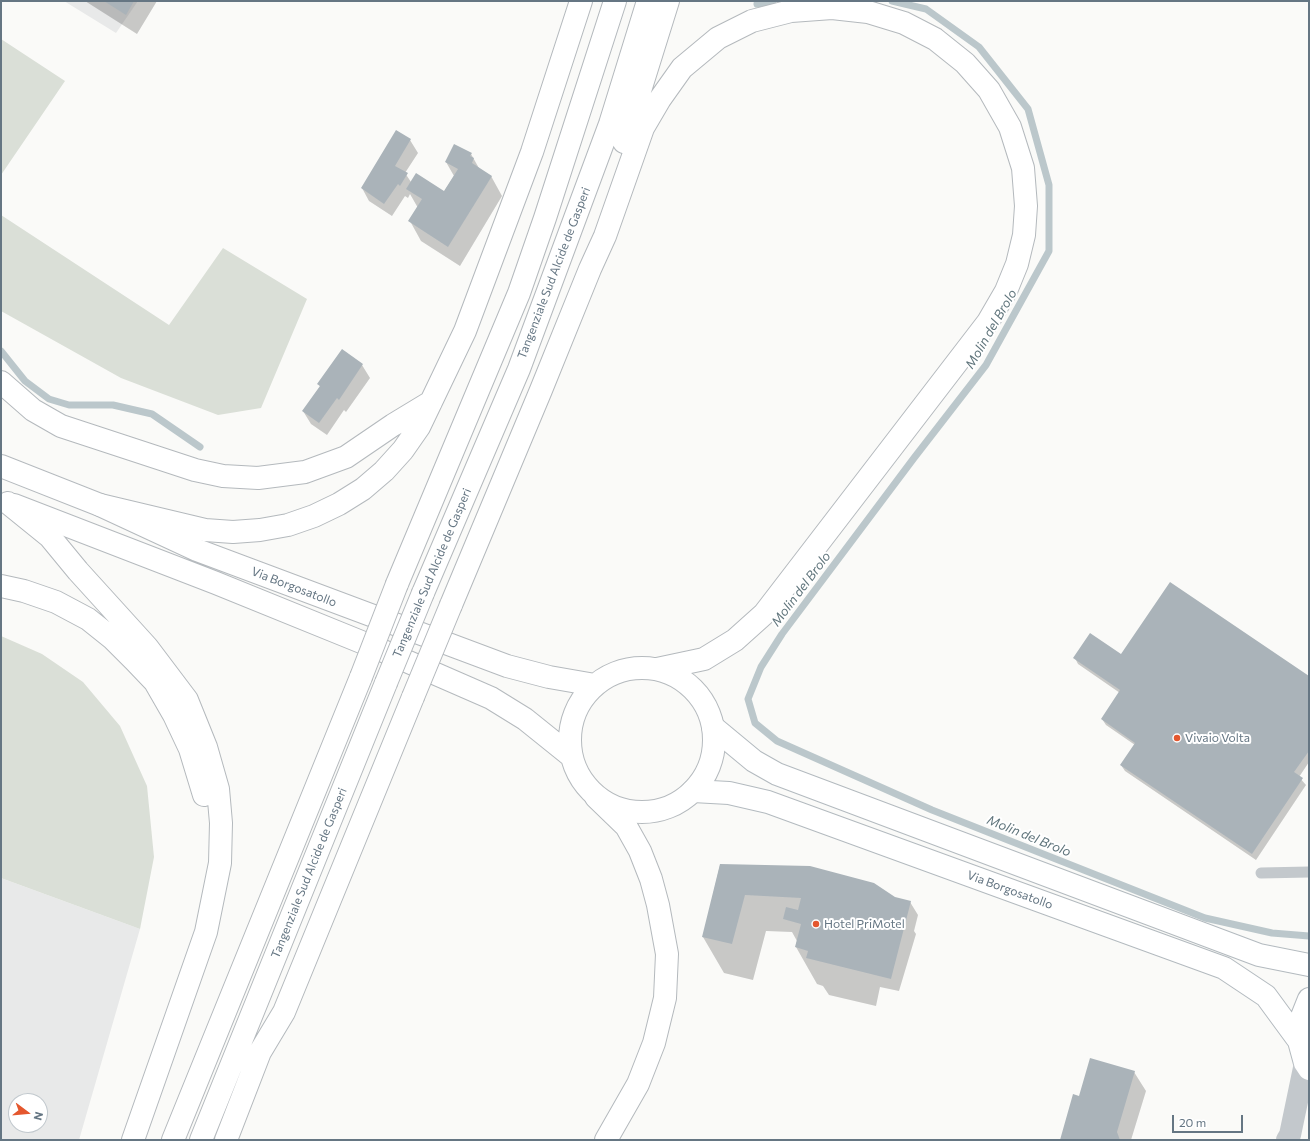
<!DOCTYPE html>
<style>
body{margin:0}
#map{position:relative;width:1310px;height:1141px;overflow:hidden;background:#fafaf8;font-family:Commissioner,sans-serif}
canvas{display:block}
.frame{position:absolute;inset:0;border:2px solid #657683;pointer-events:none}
.north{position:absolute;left:8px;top:1093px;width:40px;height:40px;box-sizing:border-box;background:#fff;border:1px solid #c1c8cd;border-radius:50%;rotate:106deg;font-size:11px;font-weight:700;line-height:16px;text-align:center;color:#657683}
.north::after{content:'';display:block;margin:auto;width:14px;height:18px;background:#e4572e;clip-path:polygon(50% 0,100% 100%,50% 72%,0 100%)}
.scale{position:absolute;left:1172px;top:1115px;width:71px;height:18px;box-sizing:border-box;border:2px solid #657683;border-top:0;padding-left:5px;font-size:12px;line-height:14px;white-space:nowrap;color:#657683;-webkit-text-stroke:3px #fff;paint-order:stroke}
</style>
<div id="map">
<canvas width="1310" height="1141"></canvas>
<div class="frame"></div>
<div class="north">N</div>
<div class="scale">20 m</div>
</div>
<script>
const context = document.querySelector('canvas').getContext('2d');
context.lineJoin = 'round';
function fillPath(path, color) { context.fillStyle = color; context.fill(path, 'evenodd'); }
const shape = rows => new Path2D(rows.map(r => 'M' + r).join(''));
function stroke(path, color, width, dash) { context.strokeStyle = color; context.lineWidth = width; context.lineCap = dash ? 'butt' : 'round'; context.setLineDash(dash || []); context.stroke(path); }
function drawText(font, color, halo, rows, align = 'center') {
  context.font = font + ' Commissioner,sans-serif'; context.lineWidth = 4; context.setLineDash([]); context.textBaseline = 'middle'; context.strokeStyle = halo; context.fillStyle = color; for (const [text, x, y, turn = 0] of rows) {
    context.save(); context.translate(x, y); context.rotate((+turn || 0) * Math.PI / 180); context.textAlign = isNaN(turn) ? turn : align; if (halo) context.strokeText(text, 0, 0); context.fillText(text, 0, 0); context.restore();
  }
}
fillPath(shape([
 [64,1,138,1,116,33],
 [1,878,140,929,79,1140,1,1140],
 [16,1101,40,1101,40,1125,16,1125]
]), '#e8e9e9');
fillPath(shape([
 [1,39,65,81,1,175],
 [1,215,169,325,223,248,307,299,261,408,218,415,121,378,1,311],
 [1,636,42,654,83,682,120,726,147,786,154,857,140,929,1,878]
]), '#dadfd7');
fillPath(shape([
 [85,1,157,1,137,34],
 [397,131,410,140,418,153,405,173,411,182,444,192,454,176,446,162,471,154,480,170,491,176,502,196,460,266,421,241,410,221,418,208,410,194,408,198,405,196,392,216,369,201,362,188],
 [342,351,362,365,370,378,346,412,344,410,327,435,311,424,303,411,320,387,319,384],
 [1121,655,1309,678,1309,762,1299,777,1306,785,1256,860,1125,771,1121,765,1135,745,1106,725,1102,719,1120,693,1078,664,1075,658],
 [720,865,910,902,918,915,914,931,916,934,899,991,880,987,876,1006,829,995,823,986,817,984,796,947,797,941,792,932,766,931,753,980,724,973,703,937],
 [1134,1072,1146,1091,1131,1140,1061,1140,1080,1097]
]), '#0003');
stroke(shape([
 [892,1,926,9,979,47,1028,109,1049,185,1049,251,986,365,914,458,782,634,761,667,748,699,755,723,777,741,932,810,1205,918,1272,933,1309,936],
 [757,4,773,1],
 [1,351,25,381,49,399,69,405,113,405,152,414,200,447]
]), '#bbc7cb', 7);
fillPath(shape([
 [104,1,134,1,126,15],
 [396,130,411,139,395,166,408,173,400,186,398,184,384,204,361,188],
 [454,144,472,153,470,156,474,158,472,163,492,176,448,247,408,221,422,199,406,189,416,173,444,191,458,169,445,162],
 [342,349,363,364,339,400,337,398,319,423,302,411,320,386,317,384],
 [1170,582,1309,676,1309,751,1294,772,1303,778,1252,854,1120,765,1135,743,1101,719,1120,690,1073,658,1090,633,1121,654],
 [720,864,810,866,874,883,895,897,911,901,891,979,806,958,808,951,795,947,801,924,783,919,786,907,798,910,801,898,745,895,732,944,702,937],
 [1090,1058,1135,1071,1117,1132,1120,1140,1060,1140,1073,1094,1079,1096]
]), '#aab3b9');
const secondary = shape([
 [713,727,754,761,777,774,1259,955,1309,965],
 [693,791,729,793,768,802,1224,968,1266,996,1299,1041],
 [1309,999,1301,1019,1299,1041,1305,1063,1309,1069]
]);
const primary = shape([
 [1,466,100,505,197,550,507,666,549,677,595,685],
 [14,505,216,583,381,650,491,698,525,719,571,756],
 '570 740a72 72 0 1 1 144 0a72 72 0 1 1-144 0Z'
]);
const trunk = shape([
 [624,142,668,1],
 [1,382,33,410,61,426,195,470,223,476,258,478,305,472,346,457,393,425,431,402],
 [8,503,50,537,78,571,147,647,187,700,206,747,218,789,221,823,220,863,206,932,133,1140],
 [100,505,205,530,233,532,260,530,288,525,314,516,339,504,363,489,384,471,403,450,419,427,465,331,532,152,581,1],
 [397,584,519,293,545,218,615,1],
 [1,586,24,591,56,602,88,619,113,639,134,660,155,682,174,715,190,749,204,795],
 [423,593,519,369,610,124,648,1],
 [451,605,541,390,590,269,605,236,643,128,660,99,682,68,718,38,752,21,791,11,832,8,868,12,904,23,935,39,965,63,989,90,1010,127,1023,168,1026,206,1024,235,1017,264,1006,291,988,322,764,614,735,640,704,659,657,669],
 [596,797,626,826,640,851,651,879,658,905,667,954,665,998,654,1043,638,1084,606,1140],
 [173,1140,361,677],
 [201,1140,386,683],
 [226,1140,260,1052,284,1012,413,697]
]);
stroke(secondary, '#b3babf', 24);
stroke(primary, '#b5babe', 24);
stroke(trunk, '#b4b9bd', 24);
stroke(shape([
 [1261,873,1309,872]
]), '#c3c8cc', 11);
stroke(shape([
 [1287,1140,1290,1135,1305,1063]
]), '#c3c8cc', 22);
stroke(secondary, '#fff', 22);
stroke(primary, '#fff', 22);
stroke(trunk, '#fff', 22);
const trunkBridge = shape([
 [361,677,397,584],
 [386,683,423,593],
 [413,697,451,605]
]);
stroke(trunkBridge, '#b4b9bd', 24, []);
stroke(trunkBridge, '#fff', 22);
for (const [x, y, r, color] of [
 [1177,738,4,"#e4572e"],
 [816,924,4,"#e4572e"]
]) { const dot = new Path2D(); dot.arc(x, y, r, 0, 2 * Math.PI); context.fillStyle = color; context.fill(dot); stroke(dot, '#fff', 1.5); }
drawText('12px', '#657683', '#fff', [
 ["Tangenziale Sud Alcide de Gasperi",554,273,-69],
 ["Tangenziale Sud Alcide de Gasperi",432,573,-67],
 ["Via Borgosatollo",294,587,21],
 ["Tangenziale Sud Alcide de Gasperi",309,873,-68],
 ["Via Borgosatollo",1010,890,20]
]);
drawText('12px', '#657683', '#fff', [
 ["Vivaio Volta",1185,738],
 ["Hotel PriMotel",824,924]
], 'left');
drawText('italic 13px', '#60757c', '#fff', [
 ["Molin del Brolo",991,329,-60],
 ["Molin del Brolo",801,589,-53],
 ["Molin del Brolo",1029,836,22]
]);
</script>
